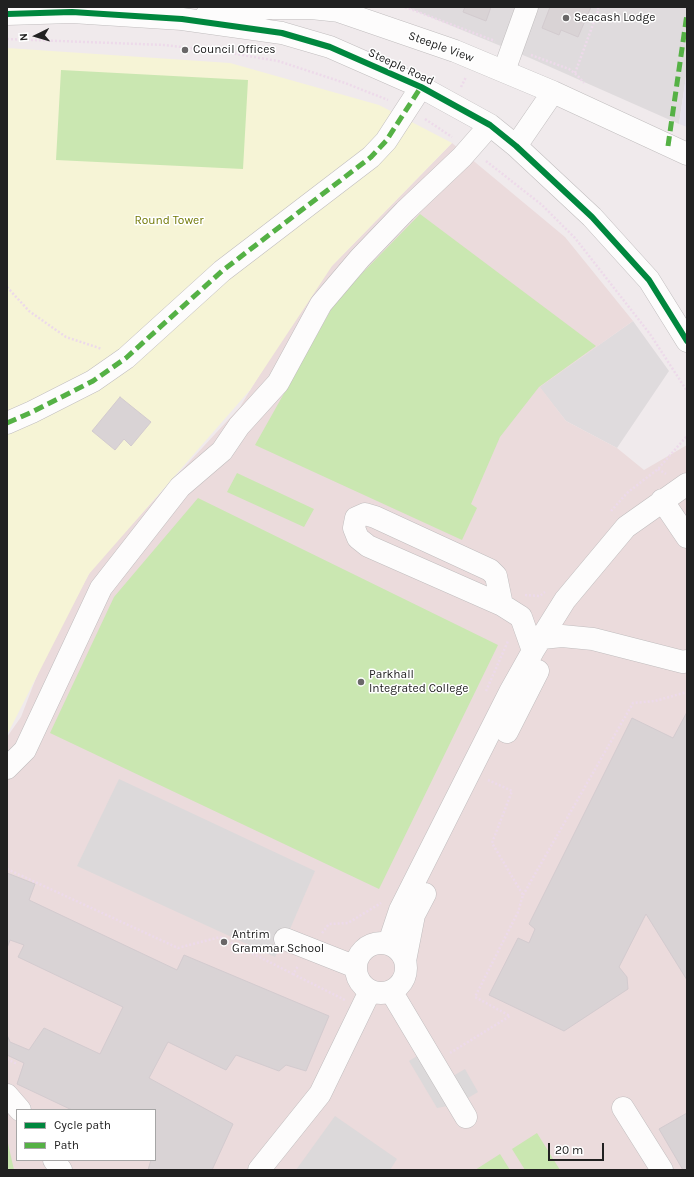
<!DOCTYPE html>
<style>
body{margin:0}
#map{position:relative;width:694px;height:1177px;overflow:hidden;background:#f0eaec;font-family:Karla,sans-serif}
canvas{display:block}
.frame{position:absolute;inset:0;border:8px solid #212121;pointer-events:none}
.legend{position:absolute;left:16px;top:1109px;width:140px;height:52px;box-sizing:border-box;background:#fff;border:1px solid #a6a6a6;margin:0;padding:5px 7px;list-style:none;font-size:12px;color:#212121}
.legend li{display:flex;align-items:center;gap:8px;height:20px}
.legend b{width:20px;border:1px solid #a6a6a6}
.north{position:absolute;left:16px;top:16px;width:40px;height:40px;-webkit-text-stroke:3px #fff;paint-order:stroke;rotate:265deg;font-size:11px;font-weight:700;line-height:16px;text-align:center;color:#212121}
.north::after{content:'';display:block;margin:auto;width:14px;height:18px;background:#212121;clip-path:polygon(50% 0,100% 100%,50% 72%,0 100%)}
.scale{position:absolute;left:548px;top:1143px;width:56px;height:18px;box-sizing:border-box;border:2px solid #212121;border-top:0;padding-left:5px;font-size:12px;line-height:14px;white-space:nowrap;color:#212121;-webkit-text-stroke:3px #fff;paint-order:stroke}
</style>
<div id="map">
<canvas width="694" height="1177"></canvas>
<div class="frame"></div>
<ul class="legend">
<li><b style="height:5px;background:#00873e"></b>Cycle path</li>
<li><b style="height:5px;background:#55b145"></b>Path</li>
</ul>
<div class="north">N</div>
<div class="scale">20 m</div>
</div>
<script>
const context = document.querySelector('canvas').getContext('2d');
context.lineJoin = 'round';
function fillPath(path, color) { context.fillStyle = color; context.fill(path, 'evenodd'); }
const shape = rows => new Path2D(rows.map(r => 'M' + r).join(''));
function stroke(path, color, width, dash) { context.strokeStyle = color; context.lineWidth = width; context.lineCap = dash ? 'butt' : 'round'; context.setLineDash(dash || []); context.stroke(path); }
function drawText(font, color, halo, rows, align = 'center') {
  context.font = font + ' Karla,sans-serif'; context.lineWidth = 3; context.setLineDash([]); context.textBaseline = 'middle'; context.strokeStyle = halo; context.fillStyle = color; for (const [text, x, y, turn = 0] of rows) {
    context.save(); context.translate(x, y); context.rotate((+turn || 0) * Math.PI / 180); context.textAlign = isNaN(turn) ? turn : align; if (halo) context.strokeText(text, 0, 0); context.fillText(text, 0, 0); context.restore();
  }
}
fillPath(shape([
 [406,7,687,7,687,70,679,124,530,58],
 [633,321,669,371,617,448,566,421,539,387]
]), '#dfdbdd');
fillPath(shape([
 [687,70,687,127,679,124]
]), '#e5e1ec');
fillPath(shape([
 [452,143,565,237,633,321,540,387,566,421,617,448,644,470,687,445,687,1170,7,1170,7,737,21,717,48,647,94,565,240,407,314,284],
 [17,1110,155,1110,155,1160,17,1160]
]), '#ebdbdc');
fillPath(shape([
 [7,48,230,63,379,105,452,143,332,266,250,390,89,574,7,735]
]), '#f6f4d6');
fillPath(shape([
 [61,70,248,80,243,169,56,160],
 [420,214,596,346,539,387,500,437,471,504,477,508,462,540,255,445,337,299],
 [237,473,314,509,304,527,227,492],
 [198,498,498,645,379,889,50,733,114,597],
 [537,1133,560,1170,525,1170,512,1149],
 [7,1139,14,1170,7,1170],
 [500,1154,510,1170,475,1170]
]), '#cae7b1');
fillPath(shape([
 [119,779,315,871,290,929,275,957,77,866],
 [435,1045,453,1076,465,1069,478,1092,458,1104,437,1108,409,1061],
 [335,1116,397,1159,390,1170,296,1170]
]), '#dcd9da');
const building = shape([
 [465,7,491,7,486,21,463,12,465,7],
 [550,7,591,7,578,37,561,30,559,35,542,28,550,7],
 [120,397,151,422,131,446,124,439,115,450,92,431,120,397],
 [687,712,687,980,646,914,619,967,627,977,628,989,564,1031,489,995,518,938,529,943,535,929,529,924,632,718,673,738,687,712],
 [7,873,35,884,29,900,177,970,184,955,329,1016,306,1071,286,1065,279,1071,236,1055,226,1070,168,1042,149,1078,233,1124,212,1170,148,1170,151,1160,155,1160,155,1110,72,1110,17,1084,24,1063,7,1055,7,1035,10,1042,29,1050,44,1028,100,1054,123,1007,18,957,24,945,10,940,7,948,7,873],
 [687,1113,687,1170,683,1170,659,1129,687,1113]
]);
fillPath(building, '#d9d3d5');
stroke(building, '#d3cbcf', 1);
const minor = shape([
 [327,7,455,51,553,92,687,154],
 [7,14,72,12,182,19,282,33,330,47,421,87,490,125,516,146,592,217,649,280,687,341],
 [207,14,269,8,311,8,340,11],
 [504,71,527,7],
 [516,146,553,92],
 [7,423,32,412,93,381,126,358,222,271,371,157,386,141,421,87],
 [662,500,687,537],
 [502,605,496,576,490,570,375,517,365,514,356,518,354,528,358,538,368,546,502,605,521,617,533,651],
 [542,638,562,636,593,639,683,662,687,661],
 [507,732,538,671],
 [7,768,25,750,101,588,180,487,222,451,239,426,278,383,321,304,360,258,405,211,462,157,490,125],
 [285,939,356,967],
 '356 968a25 25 0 1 1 50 0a25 25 0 1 1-50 0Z',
 [389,943,400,910,510,692,533,651,565,600,626,527,687,484],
 [405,961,414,915,425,894],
 [391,991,466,1117],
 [7,1095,20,1110],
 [623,1108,662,1170],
 [54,1160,61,1170],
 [259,1170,320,1094,370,991]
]);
stroke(minor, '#c0bdbe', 23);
stroke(shape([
 [405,7,495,41],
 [7,39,165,45,224,52,278,61,345,83,388,100],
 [531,55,569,69,577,75,584,83],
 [575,73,598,11,598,7],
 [461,87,466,77],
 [425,119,452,137],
 [486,161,542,205,575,238,650,334,687,391],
 [7,287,29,311,66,337,102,349],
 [658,469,666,474],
 [611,511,627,493,658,469,687,436],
 [525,595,540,596,545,592],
 [486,691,508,641],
 [7,869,178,948,220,937,293,974,298,966],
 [523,895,633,703,655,701,687,692],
 [322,933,329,924,348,923,381,903],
 [293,974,345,1000],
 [450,1053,510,1016,475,997,518,912,523,895,492,843,512,791,488,780],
 [7,1059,17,1064]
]), '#eddaea', 2.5, [2, 2]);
stroke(minor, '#fdfcfc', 22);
stroke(shape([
 [668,146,687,14],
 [7,423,32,412,93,381,126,358,222,271,371,157,386,141,421,87]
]), '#55b145', 5, [10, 5]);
stroke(shape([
 [7,14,72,12,182,19,282,33,330,47,421,87,490,125,516,146,592,217,649,280,687,341]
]), '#00873e', 6);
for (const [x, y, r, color] of [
 [566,18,4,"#696768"],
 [185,50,4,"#696768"],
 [361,682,4,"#696768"],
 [224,942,4,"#696768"]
]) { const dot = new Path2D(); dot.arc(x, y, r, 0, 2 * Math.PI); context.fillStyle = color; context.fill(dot); stroke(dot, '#fff', 1.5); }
drawText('12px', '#212121', '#fff', [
 ["Seacash Lodge",574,18],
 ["Council Offices",193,50],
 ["Parkhall",369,675],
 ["Integrated College",369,689],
 ["Antrim",232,935],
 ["Grammar School",232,949]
], 'left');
drawText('12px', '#212121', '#fff', [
 ["Steeple View",441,47,20],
 ["Steeple Road",401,67,25]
]);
drawText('12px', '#727906', '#fff', [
 ["Round Tower",169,221]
]);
</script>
